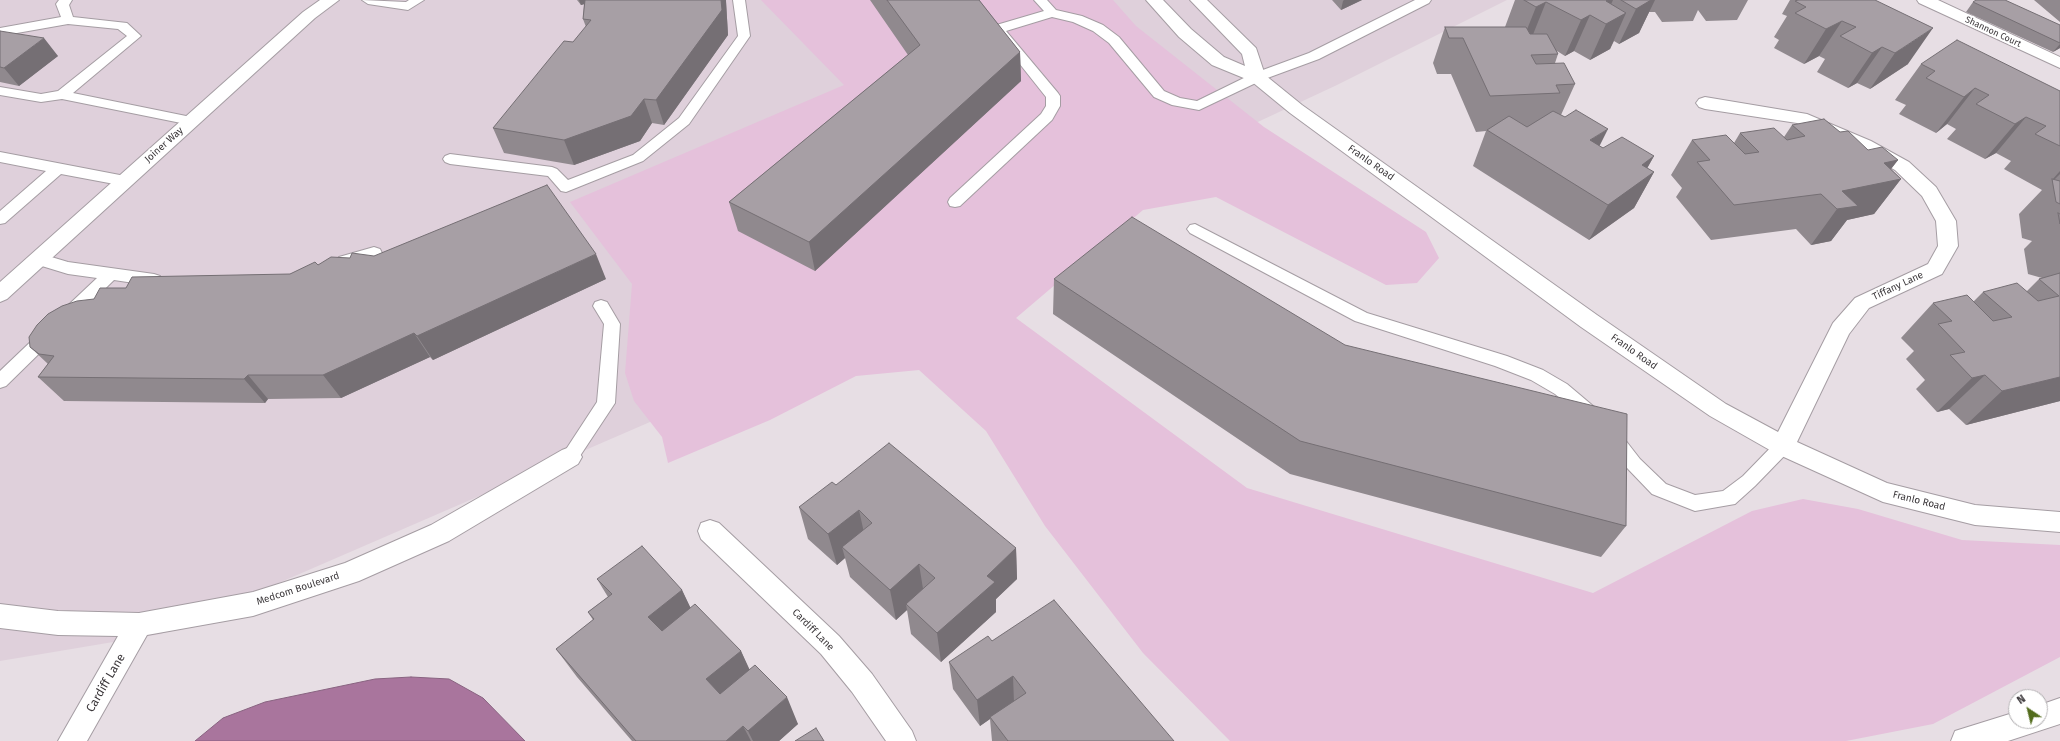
<!DOCTYPE html>
<style>
body{margin:0}
#map{position:relative;width:2060px;height:741px;overflow:hidden;background:#e7dee4;font-family:"Fira Sans",sans-serif}
canvas{display:block}
.north{position:absolute;left:2008px;top:689px;width:40px;height:40px;box-sizing:border-box;background:#fff;border:1px solid #b1afb1;border-radius:50%;rotate:325deg;font-size:11px;font-weight:700;line-height:16px;text-align:center;color:#3c383b}
.north::after{content:'';display:block;margin:auto;width:14px;height:18px;background:#536c1d;clip-path:polygon(50% 0,100% 100%,50% 72%,0 100%)}
</style>
<div id="map">
<canvas width="2060" height="741"></canvas>
<div class="north">N</div>
</div>
<script>
const context = document.querySelector('canvas').getContext('2d');
context.lineJoin = 'round';
function fillPath(path, color) { context.fillStyle = color; context.fill(path, 'evenodd'); }
const shape = rows => new Path2D(rows.map(r => 'M' + r).join(''));
function stroke(path, color, width, dash) { context.strokeStyle = color; context.lineWidth = width; context.lineCap = dash ? 'butt' : 'round'; context.setLineDash(dash || []); context.stroke(path); }
function drawText(font, color, halo, rows, align = 'center') {
  context.font = font + ' "Fira Sans",sans-serif'; context.lineWidth = 4; context.setLineDash([]); context.textBaseline = 'middle'; context.strokeStyle = halo; context.fillStyle = color; for (const [text, x, y, turn = 0] of rows) {
    context.save(); context.translate(x, y); context.rotate((+turn || 0) * Math.PI / 180); context.textAlign = isNaN(turn) ? turn : align; if (halo) context.strokeText(text, 0, 0); context.fillText(text, 0, 0); context.restore();
  }
}
fillPath(shape([
 [0,0,1507,0,1337,85,917,281,727,393,650,422,161,634,0,661]
]), '#dfd0db');
fillPath(shape([
 [761,0,1113,0,1136,26,1264,127,1426,232,1439,258,1417,283,1386,285,1216,197,1143,210,1016,318,1247,488,1593,593,1752,511,1803,499,1858,509,1962,540,2060,545,2060,657,1933,724,1846,741,1230,741,1143,653,1045,526,986,431,919,370,856,376,770,420,668,463,662,437,634,401,625,373,632,284,570,202,844,85]
]), '#e5c1db');
const water = shape([
 [411,677,449,679,483,698,525,741,195,741,223,718,265,702,375,679,411,677]
]);
fillPath(water, '#a9759d');
stroke(water, '#886380', 1);
const service = shape([
 [59,0,72,0,69,5,73,17,127,23,141,36,73,93,191,117,196,118,198,121,196,124,191,125,62,99,41,102,0,95,0,87,41,94,58,91,127,36,118,29,68,24,0,36,0,28,61,17,56,4,59,0],
 [362,0,406,2,409,0,424,0,408,10,368,4,362,0],
 [733,0,745,0,750,36,689,124,643,161,566,192,561,191,548,176,450,164,445,162,443,159,445,156,450,154,552,167,557,169,568,180,633,155,679,118,738,36,733,0],
 [1034,0,1047,0,1056,10,1082,16,1103,25,1119,37,1164,91,1180,98,1197,101,1252,74,1309,53,1415,0,1431,0,1429,3,1319,59,1262,80,1199,110,1172,105,1154,97,1109,43,1093,31,1073,22,1052,17,1006,31,1058,93,1060,96,1060,106,1052,120,960,206,955,207,950,206,948,202,950,198,1041,114,1046,106,1046,97,992,29,993,26,1044,11,1034,0],
 [0,152,125,176,130,178,132,181,130,184,125,186,61,174,5,223,0,224,0,211,46,171,0,162,0,152],
 [1195,224,1367,313,1507,356,1543,370,1567,384,1599,411,1602,416,1599,421,1593,423,1587,421,1555,394,1531,380,1495,366,1355,321,1190,233,1187,229,1190,225,1195,224],
 [374,247,380,249,382,253,380,257,345,267,339,265,337,261,339,257,374,247],
 [38,253,68,262,154,274,160,276,162,280,160,284,154,286,114,280,74,319,68,321,62,319,60,315,62,311,97,278,68,274,32,263,30,259,32,255,38,253],
 [601,300,607,302,620,324,615,403,576,462,570,464,564,462,561,457,597,402,604,324,593,306,595,302,601,300],
 [49,328,55,330,57,334,55,338,6,386,0,388,0,371,43,330,49,328],
 [1613,430,1619,432,1640,459,1666,484,1695,495,1723,491,1743,476,1777,441,1783,439,1789,441,1792,446,1789,451,1755,486,1735,504,1695,511,1652,494,1628,469,1607,442,1604,437,1607,432,1613,430]
]);
const minor = shape([
 [320,0,339,0,315,18,7,299,0,302,0,282,303,12,320,0],
 [1146,0,1163,0,1191,29,1224,57,1245,66,1242,54,1190,0,1207,0,1256,48,1265,75,1302,105,1597,315,1726,404,1778,432,1833,323,1855,298,1928,264,1938,246,1936,221,1922,196,1895,170,1857,149,1797,123,1705,109,1699,107,1696,103,1699,99,1705,97,1807,114,1871,141,1909,162,1936,187,1956,221,1958,246,1942,274,1869,308,1849,334,1797,442,1887,483,1975,505,2060,512,2060,532,1975,525,1883,502,1775,453,1710,416,1581,327,1290,113,1251,81,1212,65,1179,37,1146,0],
 [1917,0,1938,0,2060,57,2060,68,1919,3,1917,0],
 [570,447,578,450,582,457,578,464,449,541,359,581,253,616,147,635,87,741,58,741,118,636,58,635,0,628,0,604,58,611,139,613,253,592,345,563,431,525,562,450,570,447],
 [710,520,719,523,839,636,872,674,912,731,916,741,886,741,852,692,821,654,701,539,698,531,701,523,710,520],
 [2060,698,2060,724,2008,741,1951,741,1955,731,2016,712,2016,721,2040,721,2040,705,2060,698]
]);
stroke(service, '#a59da3', 2);
stroke(minor, '#a59da3', 2);
fillPath(service, '#fff');
fillPath(minor, '#fff');
fillPath(shape([
 [577,0,726,0,728,35,664,125,652,123,640,141,574,165,504,153,493,128,573,42,586,27,583,19,584,4,581,5],
 [870,0,979,0,1020,52,1021,81,815,271,738,231,729,202,908,55],
 [1332,0,1362,0,1341,10],
 [1515,0,1748,0,1737,20,1706,21,1698,10,1693,21,1662,22,1655,12,1649,12,1639,33,1619,44,1614,41,1610,49,1590,60,1574,51,1565,56,1557,51,1558,54,1555,63,1575,84,1561,115,1599,146,1603,148,1654,156,1647,168,1654,172,1634,208,1589,240,1473,166,1486,131,1476,132,1451,74,1437,74,1433,63,1445,27,1505,27],
 [1790,0,1875,0,1908,64,1870,89,1857,83,1848,88,1817,72,1825,59,1819,56,1804,64,1774,48,1779,40,1774,37,1787,16,1782,14],
 [2034,0,2060,0,2060,22],
 [1973,2,2060,25,2060,48,2053,52,1966,12],
 [0,31,58,56,19,86,0,82],
 [1921,64,2060,91,2060,401,1966,425,1949,409,1937,412,1916,389,1925,380,1906,359,1914,351,1901,338,1933,303,1973,302,1983,292,2027,291,2039,279,2042,278,2028,274,2024,249,2032,241,2022,238,2019,214,2042,190,2004,169,2011,161,1996,153,1985,159,1947,139,1956,129,1947,124,1936,133,1899,114,1906,105,1895,100],
 [1792,125,1840,132,1868,150,1898,160,1891,169,1901,179,1874,214,1847,220,1831,241,1811,245,1796,229,1711,240,1676,197,1682,188,1671,175,1692,140,1734,143,1740,133,1784,137],
 [374,256,606,279,433,360,430,357,341,398,268,399,265,403,64,401,38,377,48,364,30,347,94,299,126,288,290,274,318,265,350,258],
 [1054,279,1345,345,1626,526,1601,557,1290,474,1053,314],
 [836,485,1016,548,1017,579,996,599,996,612,941,662,911,634,907,610,896,620,850,577,845,558,837,565,808,539,799,507],
 [597,579,682,590,690,608,741,651,749,670,798,724,779,741,632,741,577,677,556,649,593,620,588,612,608,597],
 [992,641,1174,741,992,741,990,719,980,726,953,689,949,662]
]), '#90898e');
fillPath(shape([
 [579,0,588,0,589,3,581,5],
 [721,0,726,0,726,2,728,35,664,125,656,100],
 [1344,0,1362,0,1341,10,1343,1],
 [1607,0,1613,0,1603,22,1606,1],
 [1651,0,1655,0,1639,33,1619,44,1636,9],
 [1546,2,1532,37,1522,42,1536,7],
 [1626,13,1610,49,1590,60,1606,24],
 [1590,15,1574,51,1565,56,1581,20],
 [1842,21,1819,56,1804,64,1826,29],
 [1933,28,1908,64,1870,89,1895,53],
 [44,38,58,56,19,86,4,68],
 [2060,44,2060,48,2053,52],
 [1882,47,1857,83,1848,88,1872,53],
 [1020,52,1021,81,815,271,809,242],
 [1975,88,1947,124,1936,133,1964,97],
 [644,99,652,123,640,141,574,165,564,140],
 [2026,117,1996,153,1985,159,2015,124],
 [1608,129,1590,165,1590,140],
 [1654,156,1639,183,1654,172,1634,208,1589,240,1608,205,1642,165],
 [1898,160,1880,183,1901,179,1874,214,1847,220,1831,241,1811,245,1837,209,1842,191,1884,163],
 [2060,171,2060,174,2052,182,2052,180],
 [596,254,606,279,433,360,417,336],
 [414,333,430,357,341,398,323,375],
 [248,375,268,399,265,403,244,379],
 [1985,375,1949,409,1937,412,1972,378],
 [2060,377,2060,401,1966,425,2002,391],
 [859,510,866,542,842,547,845,558,837,565,828,534],
 [1016,548,1017,579,996,599,996,612,941,662,937,633,987,576],
 [919,564,924,595,906,604,907,610,896,620,890,590],
 [682,590,696,619,665,646,648,617],
 [741,651,754,679,720,706,706,679],
 [1013,676,1014,703,990,717,990,719,980,726,977,700],
 [787,697,798,724,779,741,753,741,748,731],
 [743,726,751,741,726,741]
]), '#756f74');
const building = shape([
 [585,0,721,0,722,10,656,100,644,99,631,116,564,140,493,128,564,41,573,42,591,20,583,19,585,0],
 [887,0,979,0,1020,52,809,242,729,202,920,45,887,0],
 [1524,0,1607,0,1606,1,1626,13,1606,24,1590,15,1581,20,1546,2,1536,7,1524,0],
 [1621,0,1651,0,1636,9,1621,0],
 [1798,0,1875,0,1933,28,1895,53,1882,47,1872,53,1840,36,1856,27,1842,21,1826,29,1795,13,1806,7,1795,1,1798,0],
 [1976,0,2005,0,2060,25,2060,43,1973,2,1976,0],
 [1445,27,1526,27,1530,34,1547,34,1558,54,1531,55,1536,64,1564,63,1575,84,1556,85,1560,93,1490,96,1463,38,1449,38,1445,27],
 [0,31,44,38,4,68,0,67,0,31],
 [1957,40,2060,91,2060,146,2035,134,2046,126,2026,117,2015,124,1976,104,1989,95,1975,88,1964,97,1926,78,1935,71,1921,64,1957,40],
 [1576,110,1608,129,1590,140,1603,148,1622,137,1654,156,1642,165,1654,172,1608,205,1487,130,1509,116,1527,127,1553,111,1565,117,1576,110],
 [1824,119,1840,132,1848,131,1868,150,1882,147,1898,160,1884,163,1901,179,1842,191,1858,206,1837,209,1821,194,1734,205,1697,162,1710,160,1692,140,1726,135,1745,154,1759,152,1740,133,1774,128,1787,140,1805,136,1792,125,1824,119],
 [2052,179,2060,181,2060,204,2056,202,2052,179],
 [547,185,596,254,417,336,414,333,323,375,248,375,244,379,38,377,54,356,39,354,30,347,29,337,37,325,48,314,62,306,77,301,94,299,100,288,126,288,132,277,290,274,315,262,318,265,331,257,350,258,352,253,374,256,547,185],
 [2058,213,2060,214,2060,224,2058,213],
 [1132,217,1345,345,1627,414,1626,526,1300,441,1054,279,1132,217],
 [2060,273,2060,377,2002,391,1985,375,1972,378,1950,355,1965,352,1938,324,1952,321,1933,303,1967,295,1993,321,2012,317,1983,292,2017,283,2038,301,2059,296,2039,279,2060,273],
 [889,443,1016,548,987,576,995,582,937,633,906,604,935,578,919,564,890,590,842,547,872,523,859,510,828,534,799,507,832,482,836,485,889,443],
 [642,546,682,590,648,617,662,631,695,604,741,651,706,679,720,694,755,665,787,697,748,731,743,726,726,741,636,741,556,649,594,619,588,612,612,594,597,579,642,546],
 [1054,600,1174,741,1008,741,990,717,1026,693,1013,676,977,700,949,662,988,636,992,641,1054,600],
 [816,728,824,741,795,741,816,728]
]);
fillPath(building, '#a79fa5');
stroke(building, '#756f74', 1);
drawText('9px', '#3c383b', '#fff', [
 ["Shannon Court",1993,32,25]
]);
drawText('10px', '#3c383b', '#fff', [
 ["Joiner Way",164,145,-42],
 ["Franlo Road",1371,163,35],
 ["Tiffany Lane",1898,286,-25],
 ["Franlo Road",1634,352,35],
 ["Franlo Road",1919,501,14],
 ["Medcom Boulevard",298,589,-18],
 ["Cardiff Lane",813,630,45]
]);
drawText('12px', '#3c383b', '#fff', [
 ["Cardiff Lane",106,683,-60]
]);
</script>
